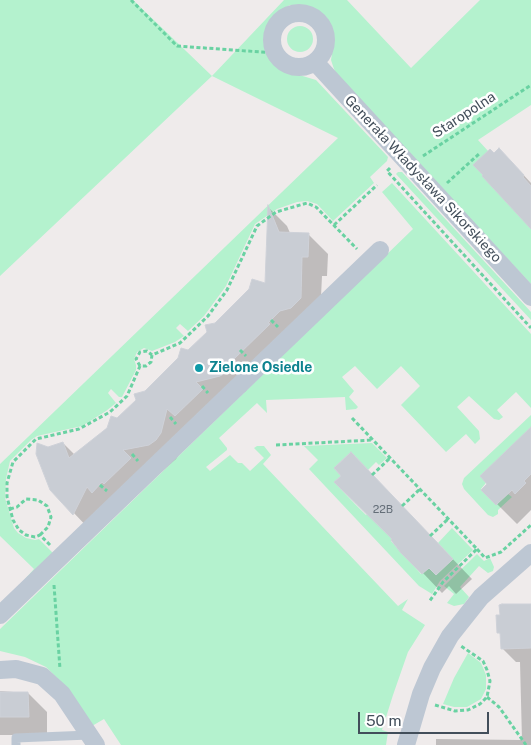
<!DOCTYPE html>
<meta charset="utf-8">
<style>
body{margin:0}
#map{position:relative;width:531px;height:745px;overflow:hidden;background:#efebeb;font-family:"Public Sans",sans-serif}
canvas{display:block}
.scale{position:absolute;left:358px;top:712px;width:131px;height:22px;box-sizing:border-box;border:2px solid #424e5a;border-top:0;padding-left:6px;font-size:15px;line-height:18px;white-space:nowrap;color:#424e5a;-webkit-text-stroke:4px #fff;paint-order:stroke}
</style>
<div id="map">
<canvas width="531" height="745"></canvas>
<div class="scale">50 m</div>
</div>
<script>
const context = document.querySelector('canvas').getContext('2d');
context.lineJoin = 'round';
function fillPath(path, color) { context.fillStyle = color; context.fill(path, 'evenodd'); }
const shape = rows => new Path2D(rows.map(r => 'M' + r).join(''));
function stroke(path, color, width, dash) { context.strokeStyle = color; context.lineWidth = width; context.lineCap = dash ? 'butt' : 'round'; context.setLineDash(dash || []); context.stroke(path); }
function drawText(font, color, halo, rows, align = 'center') {
  context.font = font + ' "Public Sans",sans-serif'; context.lineWidth = 5; context.setLineDash([]); context.textBaseline = 'middle'; context.strokeStyle = halo; context.fillStyle = color; for (const [text, x, y, turn = 0] of rows) {
    context.save(); context.translate(x, y); context.rotate((+turn || 0) * Math.PI / 180); context.textAlign = isNaN(turn) ? turn : align; if (halo) context.strokeText(text, 0, 0); context.fillText(text, 0, 0); context.restore();
  }
}
fillPath(shape([
 [0,0,133,0,212,76,284,0,347,0,411,68,480,0,531,0,531,105,478,140,531,198,531,284,338,77,334,69,331,60,334,41,331,26,327,18,313,8,305,5,290,5,281,10,270,21,265,33,266,45,269,56,276,65,286,71,316,80,388,157,387,161,370,177,374,183,333,221,317,204,307,201,297,202,277,209,255,224,226,286,204,316,188,331,180,324,176,328,184,336,175,342,152,351,144,348,137,352,134,359,136,365,136,370,122,397,119,397,111,389,108,393,116,403,106,411,82,426,37,436,31,440,10,461,6,479,5,498,14,528,18,533,26,538,35,540,39,539,54,554,27,580,25,579,34,569,0,536,0,464,338,138,212,76,0,276],
 '287 39a13 13 0 1 1 26 0a13 13 0 1 1-26 0Z',
 [398,172,402,172,531,312,531,320,396,174],
 [392,183,531,334,531,408,516,392,497,410,503,417,499,420,494,419,469,396,457,407,479,431,480,439,475,444,466,434,446,452,401,405,420,386,401,366,377,389,355,366,342,377,354,391,349,397,358,407,356,409,346,410,345,397,266,400,267,413,257,403,219,438,227,448,227,450,206,467,210,471,230,455,238,463,242,463,250,471,264,458,254,448,257,446,264,446,271,455,263,464,398,606,408,599,402,610,425,625,408,652,393,695,382,730,388,732,386,745,121,745,104,719,92,726,66,687,46,667,25,657,0,651,0,629,413,229,382,192],
 [531,415,531,427,481,489,496,505,508,494,512,497,498,510,498,514,493,517,488,515,464,489,462,484,464,478],
 [372,443,387,458,379,465,376,462,368,470,351,452,334,468,341,476,334,482,354,503,366,515,367,514,392,539,391,541,402,553,421,574,429,568,436,575,453,559,438,543,452,528,473,550,440,581,432,594,419,586,309,469,318,460,304,446],
 [477,554,484,561,490,558,494,567,493,571,488,573,479,566,460,587,469,597,464,604,454,606,447,603,454,594,444,586],
 [468,653,481,663,486,675,486,689,481,699,467,707,454,707,443,704,454,678]
]), '#b4f2ce');
fillPath(shape([
 [518,169,531,183,531,227],
 [269,208,287,226,290,233,308,234,328,254,327,276,322,276,320,317,253,379,246,391,240,395,180,453,176,459,93,533,51,489,48,449,63,443,75,455,117,420,216,324,267,285],
 [531,429,531,510,517,524,483,490],
 [370,473,472,579,456,594,449,586,442,593,423,573,394,539],
 [531,606,531,745,436,745,436,739,522,740,520,662,516,662,502,648,502,635,498,632],
 [0,691,28,693,47,712,47,735,0,735]
]), '#0003');
const building = shape([
 [499,148,524,175,523,177,531,186,531,229,482,176,483,175,473,165,490,149,494,153,499,148],
 [268,205,279,232,309,233,308,257,302,257,301,298,291,308,280,311,268,323,270,324,234,359,227,372,220,376,196,382,203,389,175,416,167,409,161,433,156,440,149,445,123,450,131,458,104,484,102,482,92,493,87,487,73,515,50,490,36,454,37,443,48,447,63,442,69,458,107,428,111,416,117,418,136,400,134,394,145,391,178,358,181,348,188,350,207,332,205,325,215,323,249,289,252,279,265,283,268,205],
 [531,427,531,474,524,481,526,483,515,494,512,490,496,505,481,490,487,484,480,476,531,427],
 [351,452,453,559,436,575,429,568,422,574,401,553,391,540,392,539,334,482,341,476,334,468,351,452],
 [502,604,531,604,531,648,501,649,500,633,497,633,496,615,500,615,499,605,502,604],
 [0,692,28,692,29,717,0,717,0,692]
]);
fillPath(building, '#c9cdd4');
stroke(building, '#ced1d8', 1);
stroke(shape([
 [131,0,177,46,275,53],
 [423,156,531,85],
 [390,168,387,171,531,328],
 [447,183,480,153],
 [334,225,377,185],
 [271,320,278,327],
 [240,350,246,356],
 [140,366,136,359,140,352,147,351,152,355],
 [202,386,208,393],
 [170,417,176,424],
 [352,418,477,549,443,582,429,602],
 [276,445,373,440],
 [132,454,138,461],
 [372,475,390,458],
 [100,485,107,491],
 [402,506,420,489],
 [10,509,17,507,26,499,38,500,47,506,51,517,48,527,40,535],
 [430,536,448,519],
 [50,545,40,535,35,537,26,535,19,530,13,520,7,497,7,483,13,462,36,439,79,429,110,412,127,396,140,366,146,366,151,362,152,355,180,343,208,316,227,290,257,226,276,212,307,203,316,207,357,249],
 [477,549,485,558,501,552,531,525],
 [54,585,60,669],
 [487,697,499,707,526,745],
 [435,705,455,711,468,710,480,704,487,697,490,681,487,670,483,661,461,646]
]), '#69d2a2', 3, [4, 2.5]);
stroke(shape([
 [16,745,16,738,89,735]
]), '#bdc7d3', 9);
stroke(shape([
 '272 40a27 27 0 1 1 54 0a27 27 0 1 1-54 0Z',
 [315,62,531,297],
 [0,615,380,250],
 [0,670,16,669,42,676,62,694,96,745],
 [406,745,421,694,432,668,450,636,481,597,531,553]
]), '#bdc7d3', 18);
for (const [x, y, r, color] of [
 [199,368,5,"#0f9aa8"]
]) { const dot = new Path2D(); dot.arc(x, y, r, 0, 2 * Math.PI); context.fillStyle = color; context.fill(dot); stroke(dot, '#fff', 2); }
drawText('11px', '#646e78', null, [
 ["22B",383,510]
]);
drawText('14px', '#424e5a', '#fff', [
 ["Staropolna",464,115,-33],
 ["Generała Władysława Sikorskiego",423,179,47]
]);
drawText('bold 14px', '#0d838f', '#fff', [
 ["Zielone Osiedle",209,368]
], 'left');
</script>
